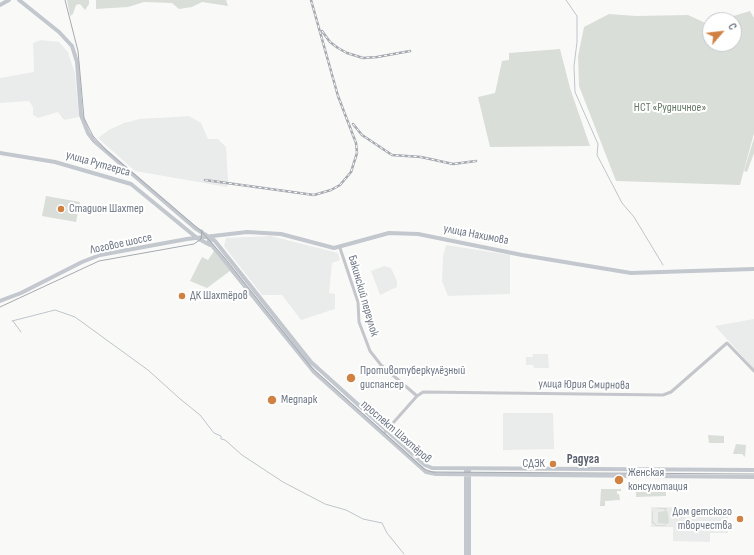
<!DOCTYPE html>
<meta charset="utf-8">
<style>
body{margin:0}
#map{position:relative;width:754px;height:555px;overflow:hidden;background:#f9faf8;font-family:"Sofia Sans Condensed",sans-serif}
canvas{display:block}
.north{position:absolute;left:702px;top:12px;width:40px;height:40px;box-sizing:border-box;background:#fff;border:1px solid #c4c8ce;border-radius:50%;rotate:62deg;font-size:11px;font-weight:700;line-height:16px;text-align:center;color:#6c7585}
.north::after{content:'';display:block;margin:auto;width:14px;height:18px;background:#d18141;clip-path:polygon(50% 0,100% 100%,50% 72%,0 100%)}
</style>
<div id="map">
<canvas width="754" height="555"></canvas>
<div class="north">С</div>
</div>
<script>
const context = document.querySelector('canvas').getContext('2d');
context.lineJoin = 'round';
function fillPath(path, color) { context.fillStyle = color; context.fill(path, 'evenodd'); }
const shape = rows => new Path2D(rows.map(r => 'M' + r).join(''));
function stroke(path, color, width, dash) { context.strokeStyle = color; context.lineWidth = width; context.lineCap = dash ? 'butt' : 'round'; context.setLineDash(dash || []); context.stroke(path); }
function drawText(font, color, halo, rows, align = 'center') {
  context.font = font + ' "Sofia Sans Condensed",sans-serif'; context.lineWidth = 4; context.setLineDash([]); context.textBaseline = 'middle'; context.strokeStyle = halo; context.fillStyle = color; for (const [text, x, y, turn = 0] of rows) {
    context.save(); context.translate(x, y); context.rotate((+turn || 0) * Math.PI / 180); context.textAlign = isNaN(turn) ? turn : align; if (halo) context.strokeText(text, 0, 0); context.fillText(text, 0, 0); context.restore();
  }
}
fillPath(shape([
 [41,40,59,42,68,52,75,74,79,117,64,120,58,112,38,118,33,115,33,107,29,101,0,103,0,78,34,72,33,43],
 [189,116,201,123,208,139,218,139,226,147,228,180,227,187,135,171,98,138,109,130,124,123,140,119],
 [271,236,338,253,340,260,332,263,329,293,335,294,335,309,301,320,282,295,262,295,224,246,226,238],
 [446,245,510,255,510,294,448,296,442,281,443,256],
 [384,266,391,268,397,281,397,287,380,295,371,271],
 [754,319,754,369,715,326],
 [533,354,548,354,549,368,534,368,533,365,526,365,526,357,533,357],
 [503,413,553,413,554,449,503,450],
 [651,507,728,508,728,533,710,533,710,542,673,541,673,527,651,527]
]), '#eaebeb');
fillPath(shape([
 [67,0,89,0,89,4,85,10,80,4,76,5,73,14,70,16],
 [96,0,226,0,228,6,202,2,192,7,179,9,172,3,144,2,128,7,96,9],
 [750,11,754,18,754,133,740,185,616,181,579,86,578,56,584,27,609,14,636,16,688,15,710,25,710,44,734,44,734,20,720,20],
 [560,49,570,88,590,146,490,147,478,97,495,93,502,61,509,60,509,53],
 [754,138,754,153,747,172,744,171],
 [46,196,80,202,76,222,42,216],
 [214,251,230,271,207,288,190,281,202,257,208,260],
 [708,435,724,436,724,443,709,443],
 [736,444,746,445,745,457,742,454,733,454],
 [636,488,666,489,666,496,636,497],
 [601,489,621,489,621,491,617,491,617,494,619,494,620,500,605,501,605,506,600,506],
 [658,508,668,508,666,509,668,513,669,522,665,526,656,526,652,523,652,512],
 [663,509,666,511,658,512,658,523,667,524,664,525,656,525,653,521,653,512,656,509]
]), '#d9ded8');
stroke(shape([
 [566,0,577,16,577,42,574,66,575,92,598,144,597,155,622,203,634,217,663,265],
 [12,321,55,310,75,317,148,370,179,398,200,415,214,433,221,436,221,439,225,440,242,455,283,482,325,504,346,510,363,519,382,523,387,533,404,554],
 [13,321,21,332]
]), '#bec4ca', 1);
stroke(shape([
 [340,248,358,302,359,322,370,351,381,365,417,396],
 [385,432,417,396,423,392,663,395,671,392,727,343,754,371]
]), '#c4c6cb', 3);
stroke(shape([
 [19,0,59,32,72,46,77,62,81,115,88,133,94,141,195,228,215,241,311,362,425,465,432,468,754,470],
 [0,5,9,0],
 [0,153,55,162,131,184,197,238,210,245],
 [208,237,210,243,314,372,426,472,436,474,754,477],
 [0,301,21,293,82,262,100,255,187,239,247,232,281,234,334,248,389,233,418,234,522,255,631,273,754,269],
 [466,555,466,471],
 [469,555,469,471]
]), '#c3c7ce', 4);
stroke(shape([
 [65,0,78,51,84,118,93,136,107,151,201,231,224,257,311,367,424,469,432,472,754,474],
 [0,307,99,261,194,244,201,239,202,230]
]), '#a6a9b0', 1);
const rail = shape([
 [322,31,330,42,338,48,347,53,363,58,377,57,410,51],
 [353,124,362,135,392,155,421,157,453,164,476,161],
 [205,180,314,195,331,190,340,185,351,172,357,153,356,143,338,96,311,0]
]);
stroke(rail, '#a6a9b0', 2.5);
stroke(rail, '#fff', 1, [3]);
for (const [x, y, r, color] of [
 [61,209,4,"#d18141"],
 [182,296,4,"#d18141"],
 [351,378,5,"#d18141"],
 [272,400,5,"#d18141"],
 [553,464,4,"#d18141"],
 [619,480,5,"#d18141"],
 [740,519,4,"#d18141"]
]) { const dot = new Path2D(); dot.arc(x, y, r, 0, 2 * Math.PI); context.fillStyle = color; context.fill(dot); stroke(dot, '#fff', 1.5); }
drawText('12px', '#667866', '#fff', [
 ["НСТ «Рудничное»",670,108]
]);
drawText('12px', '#6c7585', '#fff', [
 ["улица Рутгерса",98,164,16],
 ["улица Нахимова",476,235,11],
 ["Логовое шоссе",121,244,-12],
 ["Бакинский переулок",363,296,74],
 ["улица Юрия Смирнова",584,385,1],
 ["проспект Шахтёров",396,432,41]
]);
drawText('12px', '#6c7585', '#fff', [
 ["Стадион Шахтер",69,209],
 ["ДК Шахтёров",190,296],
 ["Противотуберкулёзный",360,371],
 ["диспансер",360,385],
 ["Медпарк",281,400],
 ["СДЭК",545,464,"right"],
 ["Женская",628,473],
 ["консультация",628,487],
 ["Дом детского",732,512,"right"],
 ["творчества",732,526,"right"]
], 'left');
drawText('bold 13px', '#59606b', '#fff', [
 ["Радуга",583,460]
]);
</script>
